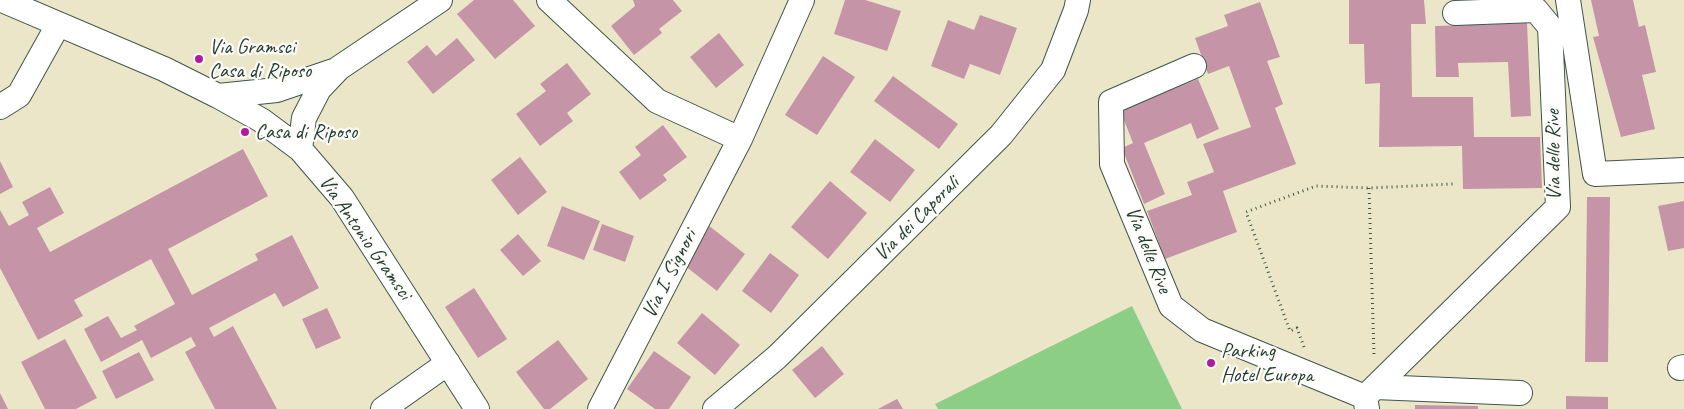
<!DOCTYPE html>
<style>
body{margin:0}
canvas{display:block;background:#ece6c9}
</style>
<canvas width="1684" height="409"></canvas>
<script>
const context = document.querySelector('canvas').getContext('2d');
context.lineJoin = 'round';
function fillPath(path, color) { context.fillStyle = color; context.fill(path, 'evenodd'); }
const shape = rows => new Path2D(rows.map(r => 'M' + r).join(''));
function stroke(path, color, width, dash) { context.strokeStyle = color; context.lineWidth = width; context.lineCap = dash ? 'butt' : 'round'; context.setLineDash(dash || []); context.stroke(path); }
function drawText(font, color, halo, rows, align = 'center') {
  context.font = font + ' Caveat,sans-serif'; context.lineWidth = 4.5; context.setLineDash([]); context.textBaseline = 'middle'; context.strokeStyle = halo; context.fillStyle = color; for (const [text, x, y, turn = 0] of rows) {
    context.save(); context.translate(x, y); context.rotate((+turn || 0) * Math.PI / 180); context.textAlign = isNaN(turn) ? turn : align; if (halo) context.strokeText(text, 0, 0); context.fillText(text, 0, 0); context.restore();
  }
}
fillPath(shape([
 [1132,306,1182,409,938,409,935,404]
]), '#8dce86');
fillPath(shape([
 [474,0,513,0,535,26,495,59,457,14],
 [633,0,673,0,682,11,659,29,662,33,634,55,611,26,635,6],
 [845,0,865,0,901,11,887,51,834,34],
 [1349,0,1424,0,1426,24,1411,24,1412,97,1473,97,1474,137,1540,137,1542,188,1463,189,1462,146,1379,147,1380,83,1365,84,1364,44,1349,44],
 [1591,0,1633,0,1639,27,1645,25,1656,72,1642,75,1655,129,1621,137,1593,37,1599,36],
 [1260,2,1280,57,1267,61,1283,104,1275,108,1296,164,1223,191,1237,232,1165,259,1147,211,1192,195,1187,182,1214,172,1203,144,1251,127,1229,66,1208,74,1195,38,1228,26,1224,15],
 [980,15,1017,28,1000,75,970,64,964,79,931,66,948,20,974,30],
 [1527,23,1531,116,1511,117,1508,62,1458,63,1459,77,1436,77,1435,26],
 [719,33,744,65,716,88,690,57],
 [457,38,475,60,433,94,407,62,427,45,436,56],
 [823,56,855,77,817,135,785,115],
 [567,63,591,94,567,113,573,121,540,146,516,114,546,91,540,84],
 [893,76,958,124,939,149,874,101],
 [1198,79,1219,129,1197,139,1191,123,1144,143,1165,194,1144,204,1122,148,1133,143,1120,110],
 [663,125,687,157,663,175,667,180,640,200,619,172,641,155,635,147],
 [875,139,915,170,890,202,850,172],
 [243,149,268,196,168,249,192,295,258,260,255,254,292,235,319,288,283,307,275,293,209,328,214,337,233,326,277,409,215,409,185,352,196,346,191,337,151,358,142,340,101,362,84,329,108,316,121,338,137,330,134,326,175,304,151,259,74,300,83,316,38,340,0,268,0,210,9,226,29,215,22,202,50,187,64,213,37,228,50,252],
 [520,157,547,192,518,215,491,180],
 [0,161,13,187,0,194],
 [830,181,867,213,828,259,791,227],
 [1587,197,1610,197,1608,362,1585,362],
 [1684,201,1684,248,1668,251,1658,206],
 [562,206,600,221,584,260,547,246],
 [602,224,634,236,625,262,593,250],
 [708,225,745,254,717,291,680,262],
 [518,234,541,261,523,276,500,250],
 [770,253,799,275,771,313,742,291],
 [474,288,507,339,478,358,445,307],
 [327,308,341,338,316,349,302,319],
 [702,313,740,345,715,375,677,343],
 [65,339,97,398,76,409,45,409,21,362],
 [558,340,588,379,550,409,544,409,516,372],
 [822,346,844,374,815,398,792,370],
 [654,351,691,377,669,409,655,409,627,389],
 [139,352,154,380,116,399,102,371],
 [0,393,8,409,0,409],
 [1566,396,1608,397,1608,409,1566,409],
 [897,399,903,409,878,409],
 [1415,405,1478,406,1478,409,1415,409]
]), '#c595a7');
const minor = shape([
 [2,0,164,69,218,96,261,120,300,149,342,198,477,409],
 [549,0,657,101,740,139],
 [1568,0,1595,174,1684,170],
 [1194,66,1111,102,1112,164,1171,306,1202,330,1365,397,1367,409],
 [218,96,277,90,333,71],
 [0,107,19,95,58,25],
 [300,149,304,118,319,89,339,68,440,0],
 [1680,368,1684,367],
 [1375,387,1520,393],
 [1365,397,1558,207,1550,27,1536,10,1455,13],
 [383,409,448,363],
 [600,409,740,139,802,0],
 [715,409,777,357,1001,135,1053,70,1076,10,1078,0]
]);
stroke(minor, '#3e564a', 26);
stroke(shape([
 [1369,188,1374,355],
 [1304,347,1297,328,1290,331,1246,212,1316,186,1369,188,1453,184]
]), '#3e564a', 3, [1, 4]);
stroke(minor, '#fff', 24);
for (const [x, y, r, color] of [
 [199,59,5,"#b5179e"],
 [245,132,5,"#b5179e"],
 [1211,363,5,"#b5179e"]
]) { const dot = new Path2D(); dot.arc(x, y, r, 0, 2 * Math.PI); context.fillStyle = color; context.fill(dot); stroke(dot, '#fdfcf7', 2); }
drawText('21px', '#1f3d34', '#fdfcf7', [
 ["Via Gramsci",209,47],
 ["Casa di Riposo",209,71],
 ["Casa di Riposo",255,132],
 ["Parking",1221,351],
 ["Hotel Europa",1221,375]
], 'left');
drawText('21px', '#1f3d34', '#fdfcf7', [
 ["Via delle Rive",1554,155,-91],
 ["Via dei Caporali",917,219,-45],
 ["Via Antonio Gramsci",365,238,55],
 ["Via delle Rive",1148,250,68],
 ["Via I. Signori",670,274,-63]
]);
</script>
